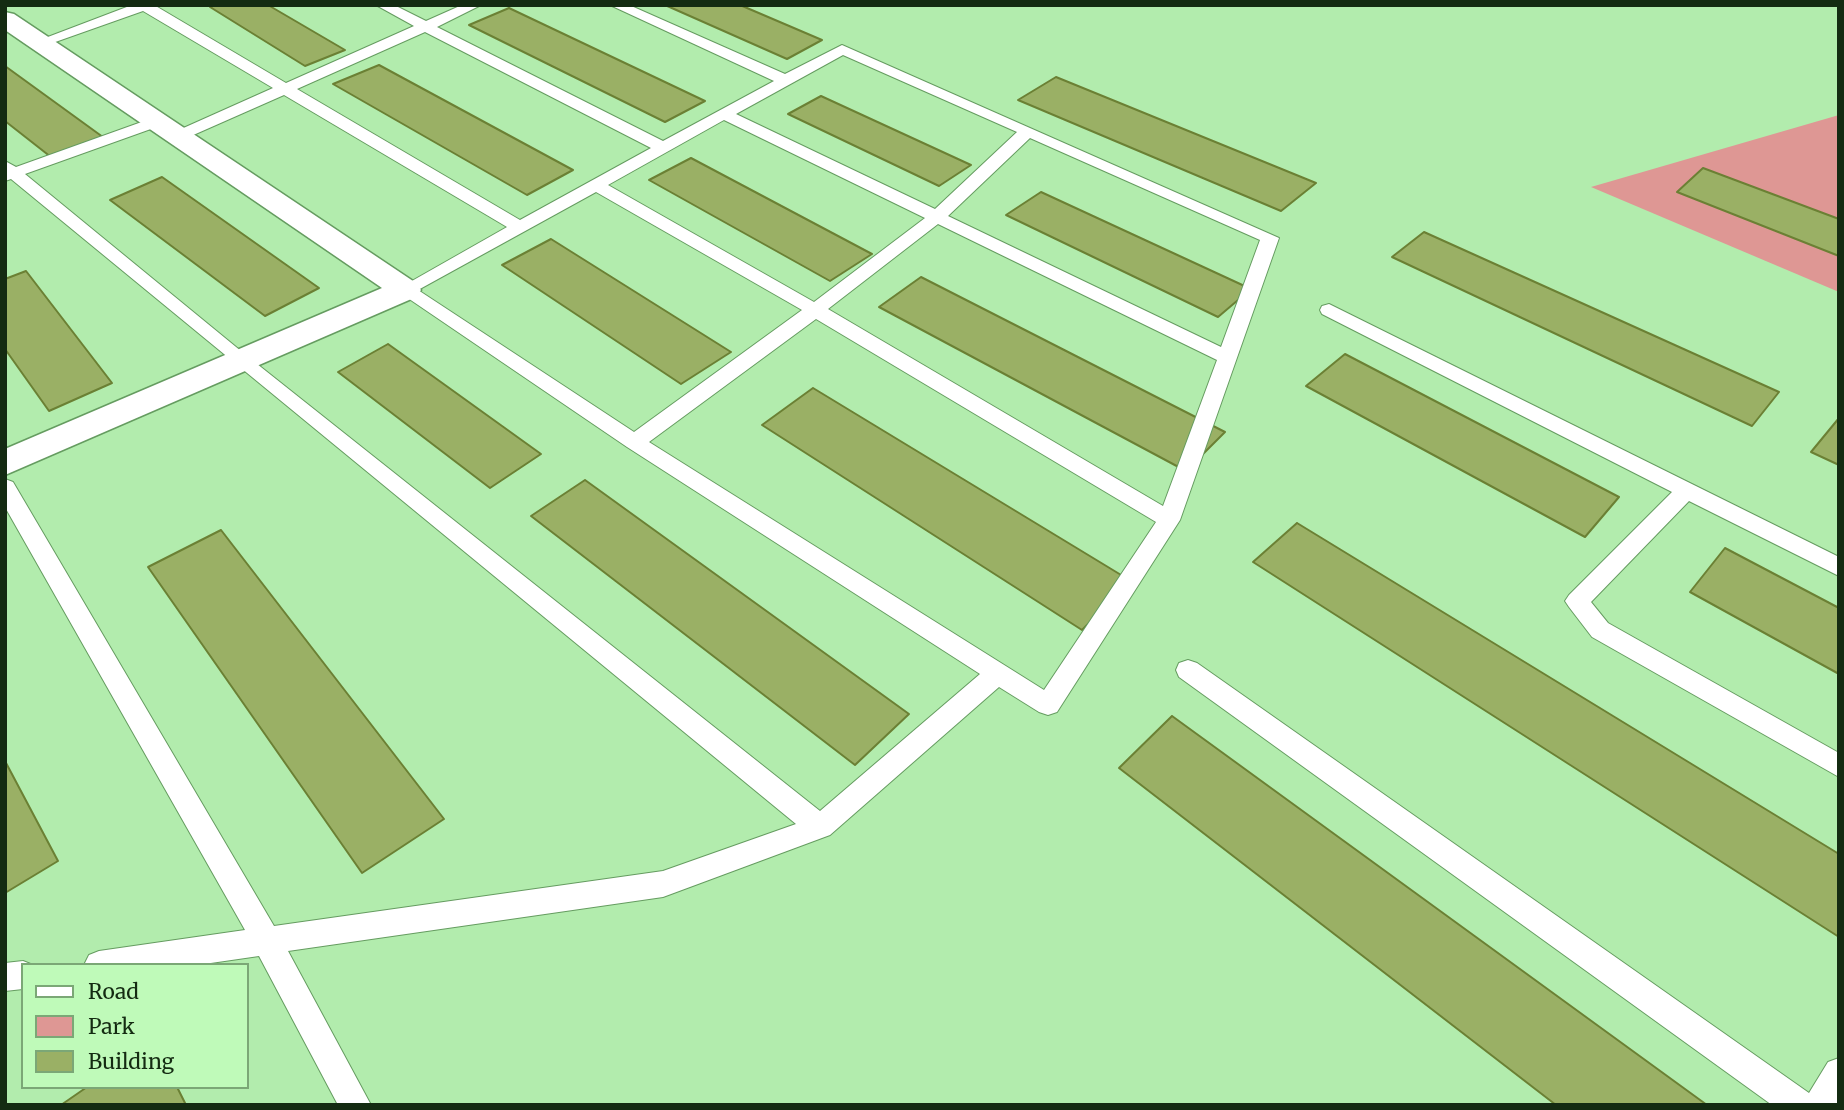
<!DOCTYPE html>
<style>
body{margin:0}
#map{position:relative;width:1844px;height:1110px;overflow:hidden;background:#b2ecad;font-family:Merriweather,serif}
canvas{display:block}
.frame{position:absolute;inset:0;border:7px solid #142b12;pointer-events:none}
.legend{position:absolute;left:21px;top:963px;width:228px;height:126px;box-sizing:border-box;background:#bffab9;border:2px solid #7ba776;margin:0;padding:9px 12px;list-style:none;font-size:21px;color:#142b12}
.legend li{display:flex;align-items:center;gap:14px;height:35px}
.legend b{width:35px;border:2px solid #7ba776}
</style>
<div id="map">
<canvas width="1844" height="1110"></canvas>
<div class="frame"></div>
<ul class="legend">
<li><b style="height:9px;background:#fff"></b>Road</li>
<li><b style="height:19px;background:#de9794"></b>Park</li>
<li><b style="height:19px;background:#9ab065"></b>Building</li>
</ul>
</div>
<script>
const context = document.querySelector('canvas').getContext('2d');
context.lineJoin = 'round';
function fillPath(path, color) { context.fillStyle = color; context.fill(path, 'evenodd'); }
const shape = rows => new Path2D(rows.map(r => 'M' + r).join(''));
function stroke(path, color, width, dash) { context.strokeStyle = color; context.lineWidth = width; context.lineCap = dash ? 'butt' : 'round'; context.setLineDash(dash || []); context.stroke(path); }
fillPath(shape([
 [1839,115,1839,292,1591,187]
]), '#de9794');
const building = shape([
 [216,5,268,5,345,50,305,66,210,7,216,5],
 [665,5,740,5,822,40,787,59,665,5],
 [509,8,705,101,665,122,469,25,509,8],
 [379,65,573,170,527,195,333,84,379,65],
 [5,66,107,140,56,161,5,121,5,66],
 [1056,77,1316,183,1281,211,1018,100,1056,77],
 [821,96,971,165,939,186,788,114,821,96],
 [691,158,872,254,830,281,649,180,691,158],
 [1703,168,1839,219,1839,256,1677,192,1703,168],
 [162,177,319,288,265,316,110,200,162,177],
 [1041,192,1251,289,1218,317,1006,215,1041,192],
 [1424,232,1779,392,1752,426,1392,257,1424,232],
 [551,239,731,352,681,384,502,265,551,239],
 [26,271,112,383,49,411,5,349,5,279,26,271],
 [921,277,1225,432,1186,471,879,307,921,277],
 [388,344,541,454,490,488,338,372,388,344],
 [1345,354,1619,497,1585,537,1306,386,1345,354],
 [813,388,1131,581,1082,630,762,425,813,388],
 [1839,418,1839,465,1811,452,1839,418],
 [585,480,909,714,855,765,531,516,585,480],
 [1297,523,1839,854,1839,937,1253,562,1297,523],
 [221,530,444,819,362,873,148,567,221,530],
 [1725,548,1839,608,1839,674,1690,592,1725,548],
 [1172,716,1707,1105,1556,1105,1119,768,1172,716],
 [5,761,58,861,5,893,5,761],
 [87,1087,177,1087,186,1105,61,1105,87,1087]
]);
fillPath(building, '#9ab065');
stroke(building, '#6b8034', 2);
const service = shape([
 [132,5,154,5,286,83,414,26,376,5,394,5,426,21,462,5,481,5,437,27,663,141,774,81,610,5,629,5,785,74,842,45,1279,238,1180,520,1057,712,1048,715,1039,712,999,687,830,835,663,897,288,951,371,1105,338,1105,259,956,197,965,84,965,89,955,99,951,245,930,5,507,5,479,13,482,274,926,663,871,796,824,11,179,5,181,5,161,16,167,150,119,162,119,162,125,25,174,247,356,820,811,980,674,627,447,396,290,507,227,284,95,182,140,170,140,170,134,273,88,143,11,44,46,39,47,32,43,132,5],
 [425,32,651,148,520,220,297,89,425,32],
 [843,55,1017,132,935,209,736,114,843,55],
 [724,120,925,218,814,302,608,185,724,120],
 [1030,138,1260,240,1221,347,948,216,1030,138],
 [596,192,802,310,634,432,418,290,596,192],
 [938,224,1217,360,1163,506,828,309,938,224],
 [816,319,1156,522,1044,690,649,442,816,319],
 [1329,304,1839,557,1839,576,1689,501,1591,602,1608,623,1839,753,1839,777,1592,637,1569,607,1565,601,1569,595,1672,492,1322,314,1320,310,1322,306,1329,304],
 [1188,660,1197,663,1809,1093,1828,1062,1839,1058,1838,1105,1772,1105,1179,677,1176,670,1179,663,1188,660],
 [23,961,33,965,23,965,23,989,5,991,5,963,23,961]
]);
const minor = shape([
 [5,12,14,14,416,283,421,290,416,297,5,475,5,449,382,288,5,30,5,12]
]);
stroke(service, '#659c60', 2);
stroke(minor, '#659c60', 3);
fillPath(service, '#fff');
fillPath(minor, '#fff');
</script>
